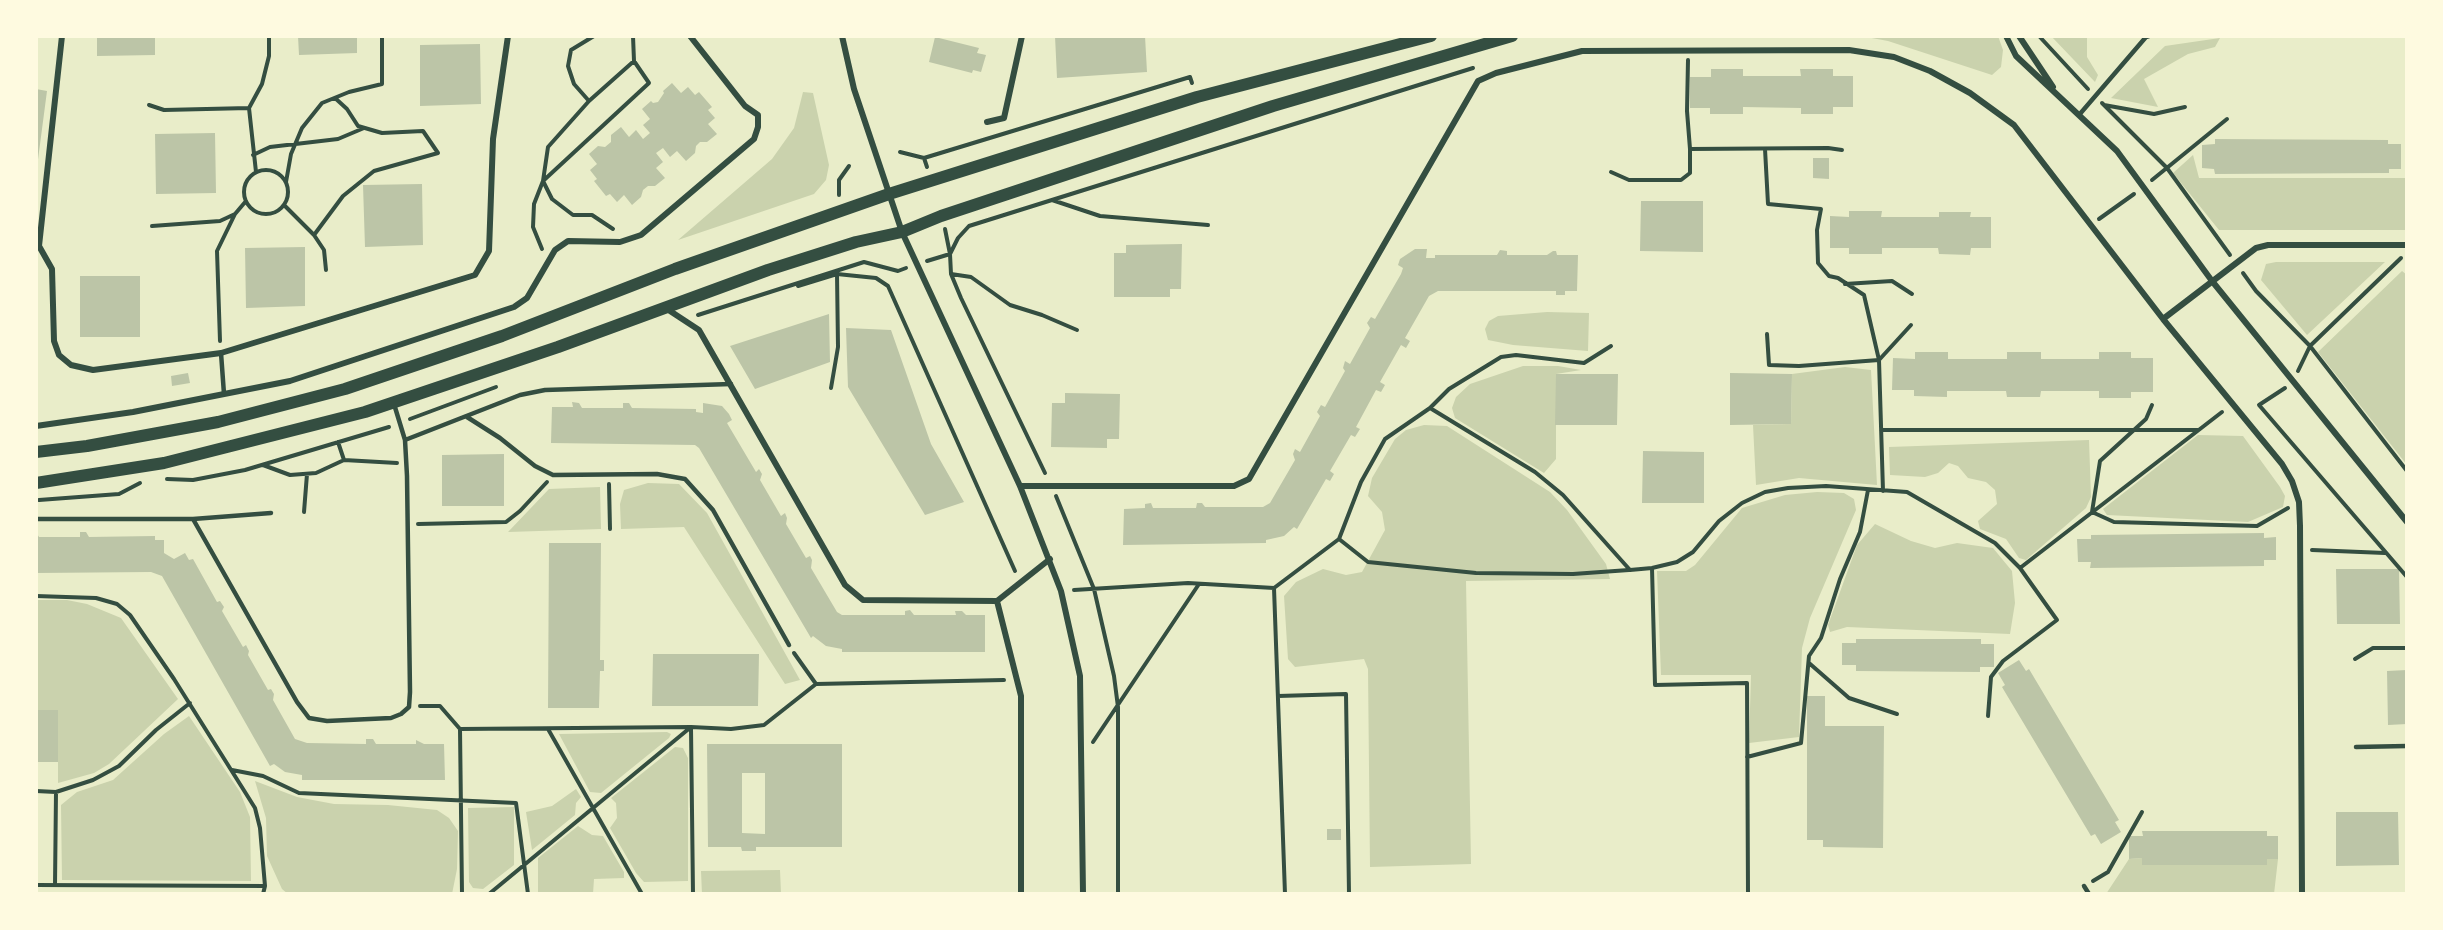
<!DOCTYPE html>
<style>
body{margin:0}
#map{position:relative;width:2443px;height:930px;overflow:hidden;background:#e9edc9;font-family:Karla,sans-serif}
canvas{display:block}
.frame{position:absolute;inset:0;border:38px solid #fefae0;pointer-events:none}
</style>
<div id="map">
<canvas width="2443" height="930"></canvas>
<div class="frame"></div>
</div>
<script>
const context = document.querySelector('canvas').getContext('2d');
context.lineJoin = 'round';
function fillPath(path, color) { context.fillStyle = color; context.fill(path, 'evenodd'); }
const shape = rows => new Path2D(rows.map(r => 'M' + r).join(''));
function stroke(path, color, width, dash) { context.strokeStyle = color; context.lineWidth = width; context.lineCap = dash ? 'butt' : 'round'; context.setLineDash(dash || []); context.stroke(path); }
fillPath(shape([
 [1861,36,1998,36,2003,50,2001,67,1992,75,1888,41],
 [2051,36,2087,36,2087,57,2098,75,2095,82],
 [2281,36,2407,36,2407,37,2281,38],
 [2220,38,2215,47,2188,54,2144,79,2158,107,2111,98,2165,46],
 [803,92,813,93,829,165,826,180,814,194,678,240,772,159,794,128],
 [2193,155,2199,178,2407,178,2407,230,2219,230,2173,173],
 [2276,262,2385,262,2307,335,2261,280,2266,264],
 [2402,271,2407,275,2407,465,2318,352],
 [1547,312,1589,313,1588,351,1513,345,1488,340,1485,329,1489,321,1498,316],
 [1523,366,1558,366,1581,370,1556,374,1556,459,1544,473,1455,418,1452,408,1456,397,1470,384],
 [1845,367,1871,370,1877,485,1799,478,1756,485,1753,425,1791,424,1792,374],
 [1424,425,1447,426,1550,492,1567,510,1606,564,1610,579,1466,581,1471,864,1370,867,1368,669,1364,659,1295,667,1288,659,1284,596,1296,582,1323,569,1346,575,1362,572,1385,530,1382,512,1368,496,1372,478,1395,439,1406,430],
 [2198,435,2243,436,2280,487,2285,496,2283,507,2248,522,2107,515,2103,509],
 [2089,440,2091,497,2086,508,2026,560,2019,558,2006,539,1980,529,1978,521,1997,504,1995,490,1986,482,1968,478,1958,466,1949,463,1938,473,1925,477,1890,475,1889,447],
 [648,483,679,484,707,513,800,680,785,684,684,527,621,529,620,504,624,490],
 [600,487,601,529,508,532,549,489],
 [1817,492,1844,493,1854,499,1856,510,1810,618,1802,648,1799,737,1749,743,1751,675,1661,675,1657,571,1686,571,1695,565,1742,508,1785,495],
 [1875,524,1911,541,1935,548,1957,543,1993,548,2012,571,2015,603,2010,634,1847,627,1830,632,1828,625,1857,545],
 [36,600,67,600,87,604,121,618,178,699,109,764,94,773,58,783,58,711,36,710],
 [189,716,240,792,250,817,251,881,62,880,61,805,77,792,113,780,164,734],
 [667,732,671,734,669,738,601,793,590,792,559,734],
 [675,747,683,748,688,758,688,881,644,882,636,873,610,828,617,818,616,803,611,798],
 [255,781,297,797,334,804,388,805,437,810,449,818,458,831,457,869,452,894,288,894,282,889,267,856,266,818],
 [576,789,581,797,576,803,575,815,532,850,526,812,552,806],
 [514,807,514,865,483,889,473,888,469,882,468,808],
 [578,826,592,835,603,836,624,872,624,878,594,879,593,894,538,894,538,858],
 [2142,858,2143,865,2266,865,2267,859,2278,859,2274,894,2106,894,2129,859],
 [780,870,781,894,702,894,701,871],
 [90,893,249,893,249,894]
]), '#cad2ad');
fillPath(shape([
 [97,36,155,36,155,55,97,56],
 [298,36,357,36,357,53,299,55],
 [1055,36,1145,36,1147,72,1057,78],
 [935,37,979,48,977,53,986,55,981,72,973,70,972,73,929,62],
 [480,44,481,104,420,106,420,45],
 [1711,69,1743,69,1743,76,1801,76,1800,69,1833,69,1833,76,1853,76,1853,107,1833,107,1833,114,1801,114,1801,108,1743,107,1743,114,1710,114,1710,108,1690,108,1690,77,1711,77],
 [672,83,681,93,688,87,695,95,699,92,712,107,708,110,715,118,708,124,717,134,707,142,700,142,696,146,695,153,686,161,677,151,670,157,663,148,656,153,663,162,656,168,665,178,655,186,648,186,643,190,641,197,632,205,624,195,617,202,610,194,606,196,594,181,597,179,590,170,597,164,589,154,598,146,605,147,611,142,611,135,621,127,629,137,636,130,643,139,650,133,643,125,650,119,642,109,651,101,653,103,658,102,664,93,663,91],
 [36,89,47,91,37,167,36,167],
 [215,133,216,193,156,194,155,134],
 [2215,139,2388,140,2388,144,2401,144,2401,169,2389,169,2389,173,2215,174,2214,169,2202,168,2202,145,2215,144],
 [1813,158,1829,158,1829,179,1813,178],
 [422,184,423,245,365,247,363,185],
 [1641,201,1703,201,1703,252,1640,251],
 [1849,211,1882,211,1881,217,1939,217,1939,212,1971,212,1970,217,1991,217,1991,248,1971,248,1970,255,1939,254,1938,248,1882,248,1882,254,1849,254,1849,248,1830,248,1830,216,1849,217],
 [1182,244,1181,289,1170,289,1170,297,1114,297,1114,253,1126,253,1126,245],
 [305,247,305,306,246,308,245,248],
 [1415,249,1427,249,1426,258,1435,258,1435,255,1497,255,1500,250,1507,251,1507,255,1547,255,1553,251,1556,251,1557,255,1578,255,1577,291,1565,291,1565,295,1556,295,1556,291,1438,291,1429,296,1405,338,1410,341,1406,348,1401,345,1380,382,1385,385,1381,392,1376,390,1356,427,1360,429,1355,437,1351,435,1330,471,1334,474,1330,481,1326,479,1297,529,1294,527,1284,536,1266,540,1266,543,1123,545,1124,509,1145,508,1145,504,1151,503,1153,508,1196,508,1197,503,1202,503,1205,507,1263,507,1270,503,1295,460,1293,454,1295,449,1300,452,1320,416,1317,412,1321,405,1325,407,1345,371,1343,368,1345,361,1350,364,1370,328,1367,323,1371,317,1375,319,1401,274,1403,268,1398,265,1400,259],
 [80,276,140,276,140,337,80,337],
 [829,314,830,362,755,389,730,346],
 [846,328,891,330,931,444,964,502,925,515,848,387],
 [1915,352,1948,352,1948,359,2007,359,2007,352,2041,352,2041,359,2099,359,2099,352,2131,352,2131,358,2153,358,2153,392,2131,392,2131,398,2099,398,2099,391,2041,391,2040,397,2007,397,2006,391,1947,391,1947,397,1914,396,1914,390,1892,390,1893,358,1915,359],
 [188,373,190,383,172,386,171,376],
 [1730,373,1792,374,1791,424,1730,425],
 [1556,374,1618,374,1617,425,1555,425],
 [1065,393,1120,394,1119,439,1107,439,1107,448,1051,447,1052,403,1065,403],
 [572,402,579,403,582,408,623,408,623,403,629,403,632,408,696,409,696,412,703,413,703,403,722,406,729,414,732,420,727,423,756,472,759,469,762,474,760,480,781,516,785,513,787,518,786,524,806,558,810,556,812,560,811,568,837,612,842,615,905,615,905,611,910,610,914,615,956,615,955,611,962,611,966,615,985,615,985,652,842,652,842,649,826,646,813,636,811,638,699,448,695,445,551,443,552,407,573,407],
 [1643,451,1704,452,1704,503,1642,503],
 [504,454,504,506,442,506,442,455],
 [36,532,39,537,80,537,80,532,86,532,89,537,155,536,155,540,164,540,164,553,174,559,185,553,189,560,193,559,217,602,220,601,224,607,222,611,243,647,246,645,249,651,248,655,268,690,271,689,274,694,273,700,295,739,307,743,366,744,366,739,373,739,376,744,416,744,416,740,424,744,444,744,445,780,302,780,302,775,285,772,274,764,270,766,162,576,151,572,36,573],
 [2264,533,2264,538,2276,537,2276,560,2264,560,2264,566,2090,568,2091,562,2078,562,2077,539,2091,539,2091,535],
 [549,543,601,543,600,660,604,660,604,671,600,671,599,708,548,708],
 [2336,569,2399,569,2400,624,2337,624],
 [1856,639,1981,639,1981,644,1994,644,1994,667,1980,667,1980,672,1856,671,1856,665,1842,665,1842,643,1856,643],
 [653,654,759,654,758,706,652,706],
 [2019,660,2026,671,2029,669,2119,820,2115,822,2121,832,2101,844,2095,834,2091,836,2002,687,2005,685,1998,673],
 [2407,670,2407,724,2388,725,2387,671],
 [1807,696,1825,696,1825,726,1884,726,1883,848,1823,847,1823,840,1807,840],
 [36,710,58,710,58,762,36,762],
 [707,744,842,744,842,847,756,847,756,851,742,851,741,847,708,847],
 [742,773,765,773,765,834,742,833],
 [2336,812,2398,812,2399,865,2336,866],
 [1327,829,1341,829,1341,840,1327,840],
 [2142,831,2267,831,2267,836,2278,836,2278,859,2267,859,2267,865,2142,865,2142,858,2129,859,2129,836,2143,836]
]), '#bcc5a7');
stroke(shape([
 [2039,36,2088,89],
 [1688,60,1687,111,1690,149],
 [589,101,574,84,568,66,571,50,594,36],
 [2102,103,2167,168,2230,255],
 [149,105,164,110,249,108],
 [2104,105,2154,114,2185,107],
 [1765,149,1768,204,1821,209,1817,230,1818,263,1829,276,1838,278,1864,295,1879,360,1883,491],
 [900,152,924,158,927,167],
 [253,155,270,147,338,139,364,128],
 [924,158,1190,77,1192,83],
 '244 192a22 22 0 1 1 44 0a22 22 0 1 1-44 0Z',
 [256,172,249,108,262,84,269,56,269,36],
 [1611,172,1629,180,1681,180,1690,173,1690,149,1828,148,1842,150],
 [2152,180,2227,119],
 [286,182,291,154,302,128,322,103,349,92,382,84,382,36],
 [839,195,839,180,849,166],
 [1052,200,1100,216,1208,225],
 [284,205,314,235,324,250,326,270],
 [2099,219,2134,194],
 [152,226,220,221,235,214,246,201],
 [613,229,592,215,573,215,552,199,543,181,649,83,634,61,633,36],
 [945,229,950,254,951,274,961,298,1045,473],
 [314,235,343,196,374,171,438,153,423,131,382,133,358,126,347,109,335,98],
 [542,249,533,227,534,204,543,181,548,147,589,101,634,61],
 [927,261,950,254,958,238,969,226,1473,68],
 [2243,273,2256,291,2310,346,2407,471],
 [951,274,971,277,1010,305,1042,315,1077,330],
 [1845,284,1892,281,1912,294],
 [798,286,837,274,876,278,888,286,1015,571],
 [698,315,864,262,898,271,906,268],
 [1767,334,1769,365,1799,366,1879,360,1911,325],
 [220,341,217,251,235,214],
 [2298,371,2310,346,2401,258],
 [831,388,838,347,837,274],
 [2285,388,2259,405,2407,577],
 [2152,405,2146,419,2100,461,2092,512,2114,522,2257,526,2288,508],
 [1430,408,1535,472,1563,495,1630,570,1652,568,1677,562,1693,552,1719,521,1742,503,1765,492,1788,488,1826,486,1907,492,1995,543,2020,568,2057,620,2003,661,1991,677,1988,716],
 [410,419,496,387],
 [1881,430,2198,430],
 [338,442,344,460,397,463],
 [263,465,290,475,316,473,344,460],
 [167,479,193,480,245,470,389,427],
 [609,484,610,529],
 [1056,496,1094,589,1114,676,1118,707,1118,894],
 [39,500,119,494,140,483],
 [304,512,307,474],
 [418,524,506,522,520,511,547,482],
 [1339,539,1368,562,1476,573,1573,574,1629,570],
 [2312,550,2385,553],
 [1652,568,1655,685,1747,683,1748,894],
 [2020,568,2222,412],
 [1074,590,1188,583,1274,588],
 [36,596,96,598,117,604,130,615,174,679,255,808,260,828,265,886,263,894],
 [794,653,816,684],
 [2355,659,2373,648,2407,648],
 [1809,663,1849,698,1897,714],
 [1278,696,1346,694,1349,894],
 [420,706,440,706,460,729,691,727,731,729,764,725,816,684,1004,680],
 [691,728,693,894],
 [460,729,462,894],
 [548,729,642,894],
 [1093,742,1199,584],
 [1747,757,1801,743,1809,656,1821,638,1840,579,1860,532,1868,490],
 [232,770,263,776,299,793,516,803,528,894],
 [36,791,56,792],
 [2093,881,2108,872,2142,812],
 [36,885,265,886],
 [55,885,56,792,93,780,119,766,156,730,190,703],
 [489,894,691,727],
 [1285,894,1274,588,1339,539,1361,482,1385,439,1430,408,1449,389,1501,357,1516,355,1584,363,1611,346],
 [1404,894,1533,894]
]), '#344e41', 4);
stroke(shape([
 [2079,115,2146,37,2149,36],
 [221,353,224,394],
 [467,417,500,438,535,466,553,475,657,474,685,479,713,510,789,645],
 [405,440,520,395,545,390,731,384],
 [36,519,193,519,271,513],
 [193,519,297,702,309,718,327,721,391,718,401,714,409,707,410,692,407,476,405,440,394,404],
 [2356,747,2407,746],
 [2084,886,2089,894]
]), '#344e41', 4.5);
stroke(shape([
 [62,36,39,246,52,269,54,341,59,355,71,365,93,370,221,353,475,275,489,251,493,139,508,36],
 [842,36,854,89,902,232,1020,486,1061,591,1080,676,1083,894],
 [2006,36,2016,56,2117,151,2212,281,2407,522],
 [2019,36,2053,87],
 [987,122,1004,118,1022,36],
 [667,309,699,330,845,585,863,600,997,601,1050,559],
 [2163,319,2256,248,2268,245,2407,245],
 [36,426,133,412,290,381,514,307,527,298,555,250,568,241,620,242,641,235,754,139,758,127,758,115,745,106,690,36],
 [1020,486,1234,486,1249,479,1478,81,1496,73,1582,51,1849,50,1894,57,1930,71,1970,93,2014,125,2163,319,2282,464,2292,481,2299,502,2300,526,2302,894],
 [997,601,1021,696,1021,894]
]), '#344e41', 6);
stroke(shape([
 [36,452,87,446,218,422,345,389,502,336,675,269,889,194,1197,97,1431,36],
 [36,483,164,463,365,412,558,347,768,270,856,242,902,232,941,216,1273,106,1512,36]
]), '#344e41', 12);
</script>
